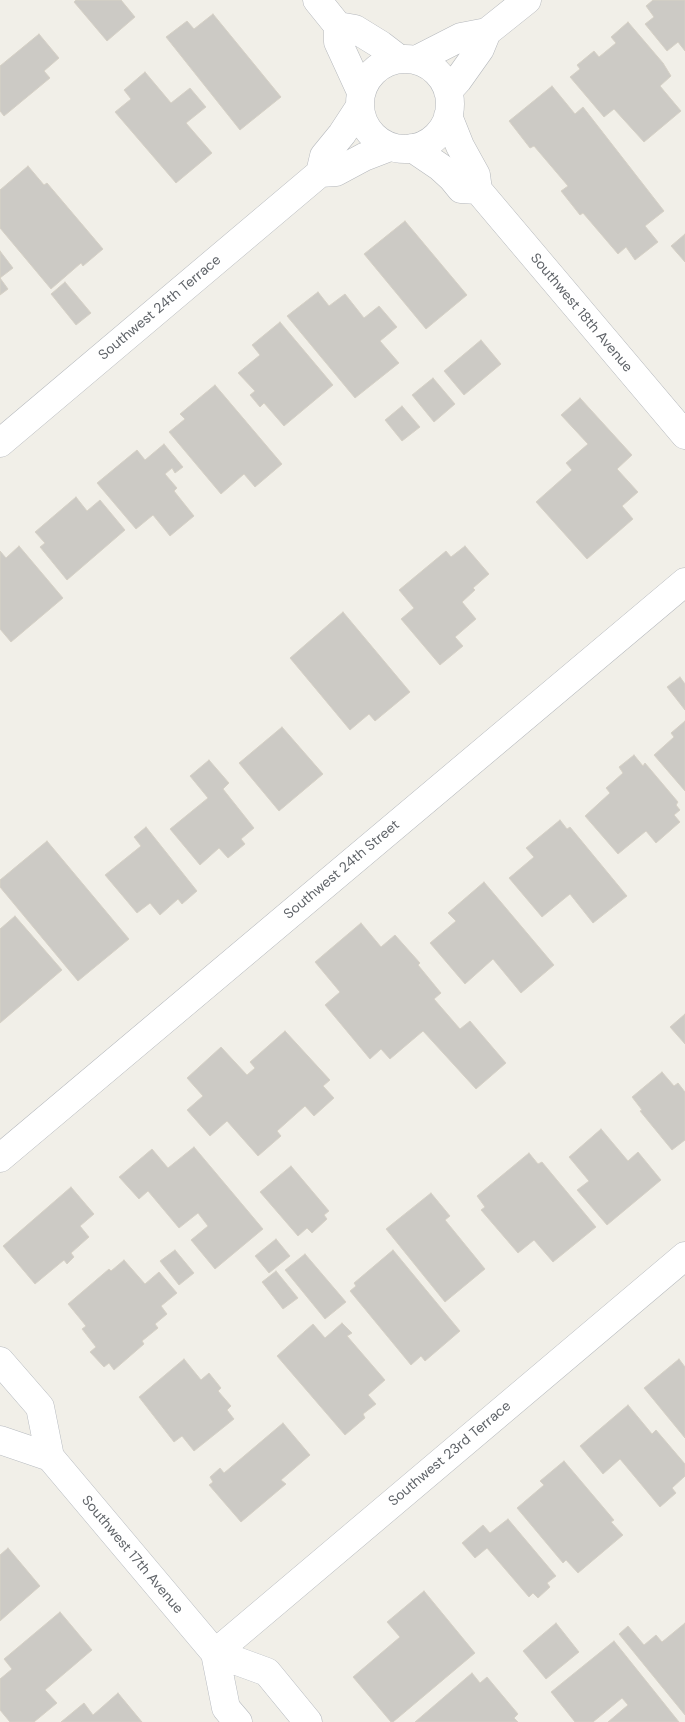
<!DOCTYPE html>
<style>
body{margin:0}
canvas{display:block;background:#f1efe8}
</style>
<canvas width="685" height="1722"></canvas>
<script>
const context = document.querySelector('canvas').getContext('2d');
context.lineJoin = 'round';
function fillPath(path, color) { context.fillStyle = color; context.fill(path, 'evenodd'); }
const shape = rows => new Path2D(rows.map(r => 'M' + r).join(''));
function stroke(path, color, width, dash) { context.strokeStyle = color; context.lineWidth = width; context.lineCap = dash ? 'butt' : 'round'; context.setLineDash(dash || []); context.stroke(path); }
function drawText(font, color, halo, rows, align = 'center') {
  context.font = font + ' "DM Sans",sans-serif'; context.lineWidth = 4; context.setLineDash([]); context.textBaseline = 'middle'; context.strokeStyle = halo; context.fillStyle = color; for (const [text, x, y, turn = 0] of rows) {
    context.save(); context.translate(x, y); context.rotate((+turn || 0) * Math.PI / 180); context.textAlign = isNaN(turn) ? turn : align; if (halo) context.strokeText(text, 0, 0); context.fillText(text, 0, 0); context.restore();
  }
}
const building = shape([
 [76,0,121,0,135,17,107,41,74,2,76,0],
 [653,0,685,0,685,51,678,42,667,51,645,24,654,17,646,6,653,0],
 [213,14,281,97,240,130,166,37,187,21,194,29,213,14],
 [628,22,663,63,671,76,660,86,681,111,644,142,614,109,604,117,570,77,580,69,577,65,594,51,599,57,616,43,611,37,628,22],
 [39,34,59,58,44,71,50,78,4,116,0,111,0,66,39,34],
 [145,72,171,103,190,88,206,107,186,123,212,153,176,183,115,112,131,99,124,90,145,72],
 [552,86,575,114,583,107,664,211,645,226,658,242,635,260,626,247,618,254,583,213,580,215,561,191,568,186,534,146,530,148,509,121,552,86],
 [28,166,44,185,47,183,103,249,83,266,81,263,51,289,0,228,0,190,28,166],
 [405,221,467,295,426,329,364,254,405,221],
 [685,234,685,262,671,246,685,234],
 [0,251,13,268,0,278,0,251],
 [0,278,8,289,0,295,0,278],
 [65,282,91,313,76,325,51,294,65,282],
 [318,292,329,306,345,294,364,318,379,306,397,327,380,341,399,363,355,398,287,316,318,292],
 [280,322,333,385,284,426,264,403,260,407,250,395,255,391,238,373,260,355,252,345,280,322],
 [481,340,501,364,464,395,444,371,481,340],
 [433,378,455,404,434,422,412,395,433,378],
 [215,385,282,464,255,487,244,474,221,494,169,432,185,419,180,414,215,385],
 [580,398,632,455,617,469,638,492,622,506,633,519,587,559,536,502,572,470,566,463,588,444,561,415,580,398],
 [402,406,420,427,402,441,385,420,402,406],
 [164,444,183,467,175,473,172,468,165,474,177,488,174,491,194,516,170,536,153,515,136,529,97,483,137,450,145,460,164,444],
 [76,497,87,511,100,500,125,530,67,580,40,547,45,543,35,532,76,497],
 [19,546,63,598,11,642,0,629,0,551,6,558,19,546],
 [465,546,489,574,473,588,475,590,462,602,476,619,455,637,463,646,440,665,401,619,414,608,399,590,446,551,451,557,465,546],
 [343,612,410,692,375,721,369,714,350,730,290,658,343,612],
 [680,677,685,684,685,710,667,687,680,677],
 [685,721,685,791,654,755,674,737,671,733,685,721],
 [282,727,323,774,279,811,239,763,282,727],
 [634,755,643,766,645,763,678,802,676,805,680,810,674,815,680,822,656,843,646,831,618,854,585,816,610,793,606,788,623,773,619,767,634,755],
 [209,760,229,783,223,789,254,828,241,839,245,844,228,858,219,848,200,865,170,829,208,798,190,776,209,760],
 [560,820,567,829,570,827,627,896,593,923,570,894,542,917,509,878,534,857,526,848,560,820],
 [146,827,197,891,182,904,178,899,160,915,150,903,137,913,105,875,141,846,134,837,146,827],
 [47,841,129,939,78,981,0,887,0,880,47,841],
 [484,882,554,965,521,993,493,959,465,984,430,943,456,921,448,913,484,882],
 [15,916,62,970,0,1023,0,929,15,916],
 [361,923,381,947,395,935,420,963,418,965,441,993,434,999,460,1029,470,1021,506,1063,476,1089,423,1031,390,1059,381,1049,370,1059,325,1005,340,992,315,962,361,923],
 [685,1014,685,1044,670,1027,685,1014],
 [285,1031,330,1080,323,1086,334,1098,314,1116,305,1106,277,1131,281,1136,258,1156,227,1121,210,1136,187,1110,203,1096,187,1078,221,1047,247,1075,255,1068,250,1062,285,1031],
 [662,1072,674,1086,678,1083,685,1092,685,1140,672,1150,640,1111,642,1110,632,1097,662,1072],
 [601,1129,628,1161,638,1152,661,1180,607,1225,577,1190,589,1181,569,1157,601,1129],
 [194,1147,263,1229,215,1269,191,1240,208,1226,198,1213,179,1228,148,1191,139,1199,119,1177,152,1149,168,1168,194,1147],
 [529,1153,538,1164,542,1162,596,1227,553,1262,534,1240,518,1253,481,1210,485,1207,477,1196,529,1153],
 [291,1166,329,1211,324,1215,327,1219,312,1233,307,1228,298,1236,260,1192,291,1166],
 [71,1187,94,1214,80,1226,89,1237,71,1253,74,1257,67,1264,64,1260,35,1284,3,1246,71,1187],
 [431,1193,450,1216,445,1220,485,1269,445,1302,386,1229,431,1193],
 [276,1239,290,1256,269,1273,255,1256,276,1239],
 [175,1250,194,1273,179,1285,160,1261,175,1250],
 [393,1250,460,1331,425,1361,421,1356,411,1365,350,1291,356,1286,354,1283,393,1250],
 [305,1254,346,1302,325,1319,285,1270,305,1254],
 [124,1260,145,1284,159,1272,177,1293,161,1306,167,1314,155,1324,158,1328,142,1341,144,1344,114,1370,109,1363,104,1367,90,1352,96,1347,82,1329,86,1326,68,1304,109,1269,111,1271,124,1260],
 [276,1271,298,1298,283,1309,262,1282,276,1271],
 [342,1323,352,1333,347,1336,385,1380,368,1395,376,1404,363,1414,365,1418,345,1435,277,1356,313,1324,325,1338,342,1323],
 [184,1359,201,1380,209,1373,221,1388,218,1391,231,1406,227,1410,234,1419,194,1451,182,1436,174,1442,139,1397,184,1359],
 [679,1359,685,1367,685,1438,644,1388,679,1359],
 [628,1405,652,1434,656,1430,685,1464,685,1476,672,1488,676,1493,660,1507,620,1459,603,1474,580,1446,628,1405],
 [283,1423,310,1455,281,1480,286,1484,241,1522,209,1485,213,1482,210,1477,220,1468,224,1473,283,1423],
 [564,1461,614,1520,611,1522,623,1535,578,1573,566,1560,563,1563,517,1508,544,1485,540,1481,564,1461],
 [508,1519,556,1576,547,1583,550,1587,538,1598,533,1593,529,1597,487,1548,475,1558,462,1543,483,1525,490,1533,508,1519],
 [8,1548,40,1586,0,1621,0,1555,8,1548],
 [424,1591,475,1653,393,1722,391,1722,353,1677,400,1637,387,1622,424,1591],
 [60,1612,92,1650,45,1690,57,1703,34,1722,10,1722,0,1710,0,1679,12,1669,4,1659,60,1612],
 [556,1623,579,1652,546,1679,523,1651,556,1623],
 [685,1623,685,1715,619,1634,628,1626,644,1645,656,1635,662,1642,685,1623],
 [614,1641,679,1722,608,1722,628,1705,622,1698,593,1722,575,1722,551,1692,614,1641],
 [472,1673,480,1683,487,1677,518,1714,514,1718,518,1722,415,1722,472,1673],
 [118,1693,142,1722,61,1722,84,1703,93,1715,118,1693]
]);
fillPath(building, '#cccac5');
stroke(building, '#d6d1c6', 1);
const minor = shape([
 [317,0,338,26,338,42,361,92],
 [338,26,355,29,381,45,398,58],
 '360 104a45 45 0 1 1 90 0a45 45 0 1 1-90 0Z',
 [416,60,461,37,487,32,527,0],
 [448,91,458,80,480,49,487,32],
 [448,116,460,146,476,175,478,190,685,435],
 [412,148,440,167,452,178,461,189,478,190],
 [320,173,324,156,342,134,359,108],
 [0,443,320,173,336,172,364,157,390,147],
 [0,1158,685,582],
 [215,1653,685,1256]
]);
const secondary = shape([
 [0,1361,40,1407,50,1457,215,1653,226,1708,238,1722],
 [0,1440,50,1457],
 [215,1653,267,1672,308,1722]
]);
stroke(minor, '#b5b8bc', 29);
stroke(secondary, '#b6babf', 29);
stroke(minor, '#fff', 28);
stroke(secondary, '#fff', 28);
drawText('14px', '#5f6368', '#fff', [
 ["Southwest 24th Terrace",160,308,-40],
 ["Southwest 18th Avenue",581,313,50],
 ["Southwest 24th Street",342,870,-40],
 ["Southwest 23rd Terrace",450,1454,-40],
 ["Southwest 17th Avenue",132,1555,50]
]);
</script>
